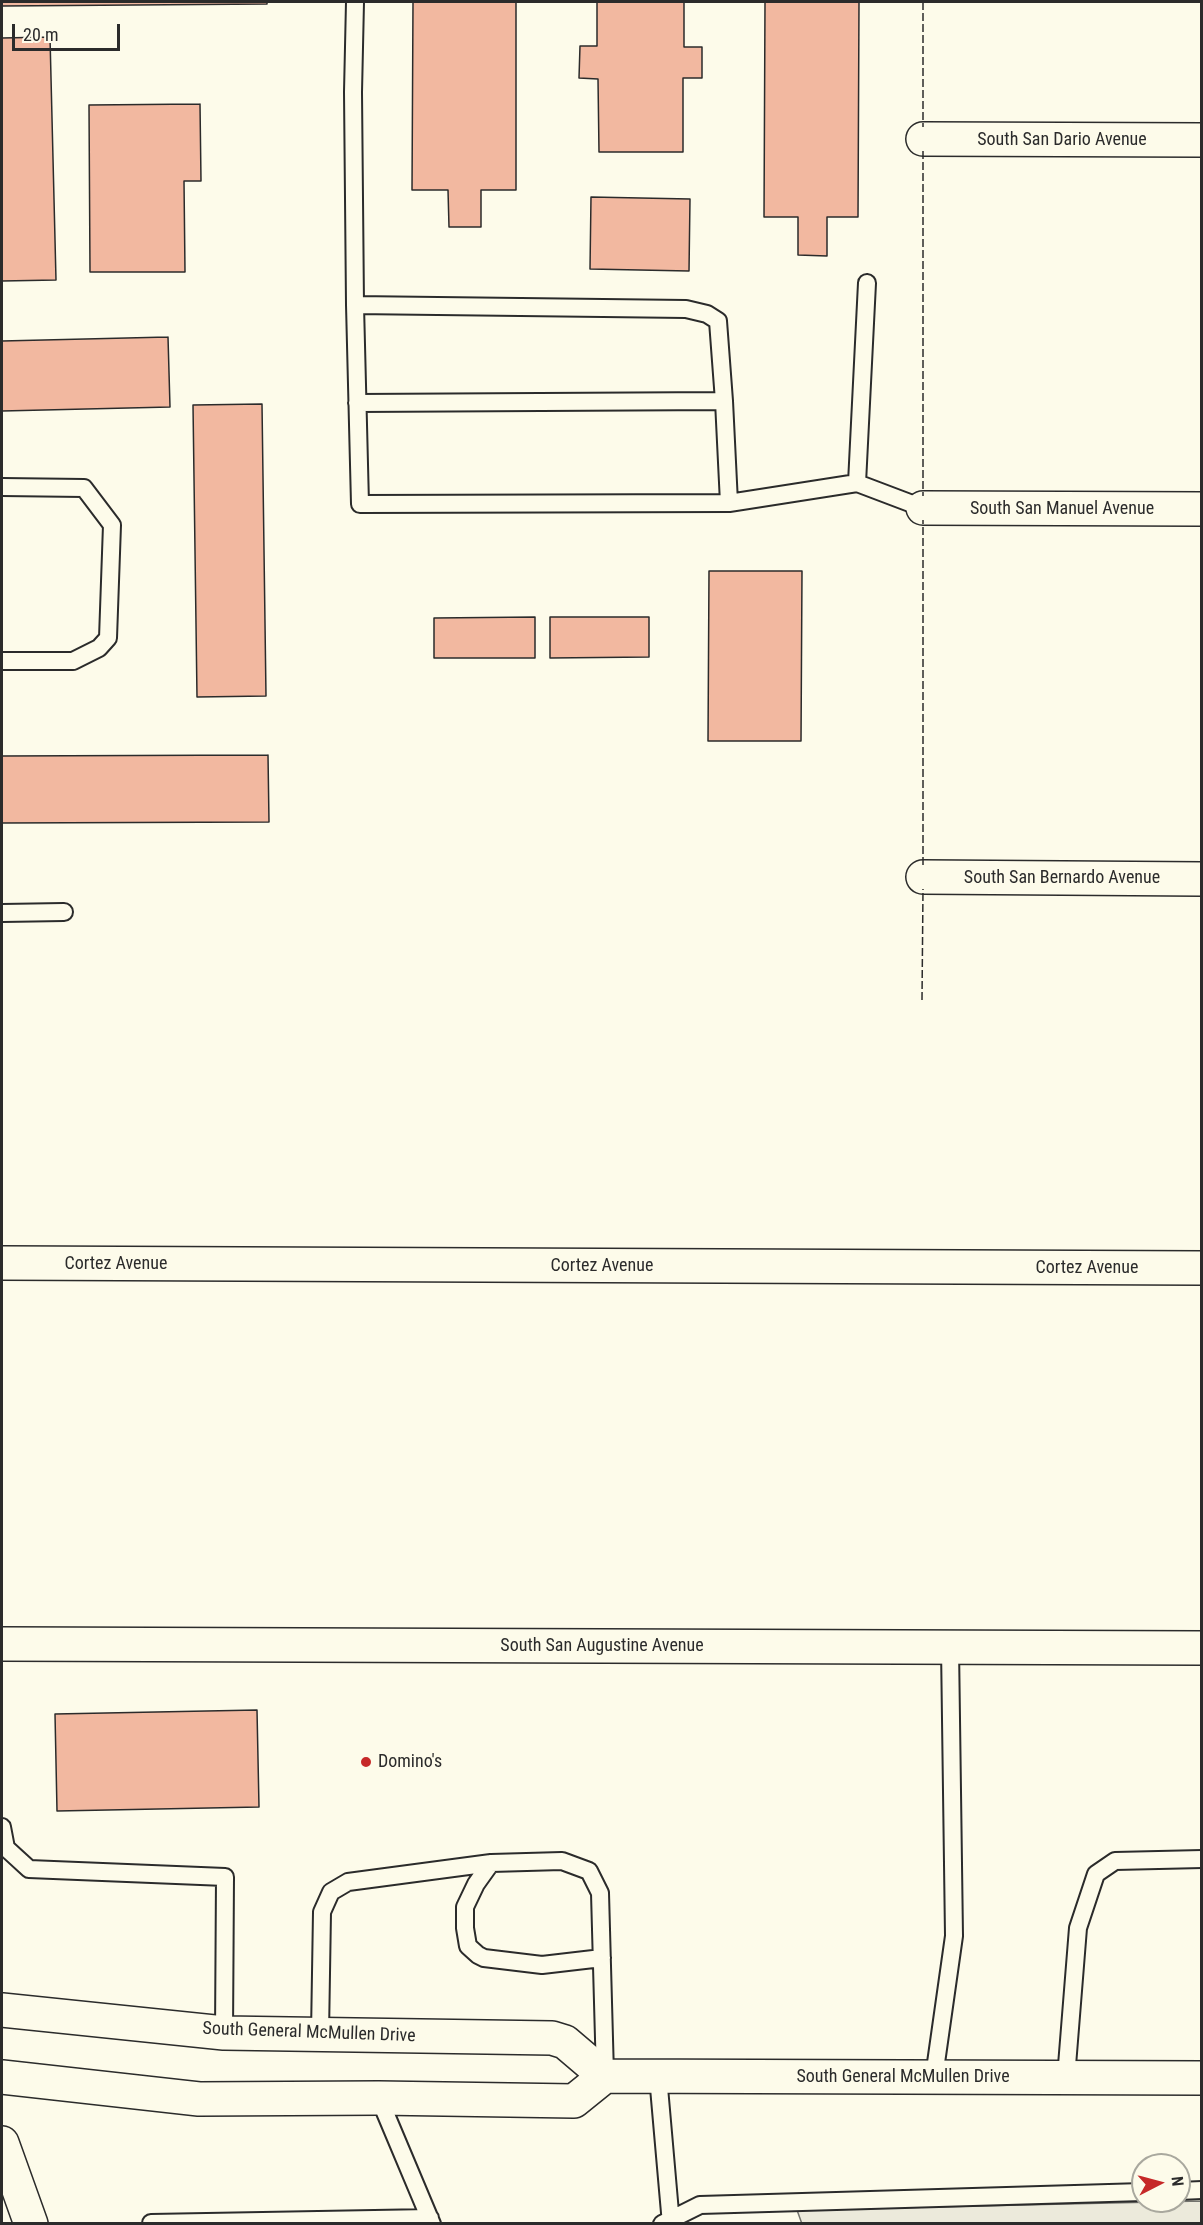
<!DOCTYPE html>
<style>
body{margin:0}
#map{position:relative;width:1203px;height:2225px;overflow:hidden;background:#fdfbea;font-family:"Roboto Condensed",sans-serif}
canvas{display:block}
.frame{position:absolute;inset:0;border:3px solid #2b2b2b;pointer-events:none}
.north{position:absolute;left:1131px;top:2153px;width:60px;height:60px;box-sizing:border-box;background:#fdfbea;border:2px solid #a9a89e;border-radius:50%;rotate:84deg;font-size:16px;font-weight:700;line-height:24px;text-align:center;color:#2b2b2b}
.north::after{content:'';display:block;margin:auto;width:21px;height:27px;background:#c62828;clip-path:polygon(50% 0,100% 100%,50% 72%,0 100%)}
.scale{position:absolute;left:12px;top:24px;width:108px;height:27px;box-sizing:border-box;border:3px solid #2b2b2b;border-top:0;padding-left:8px;font-size:18px;line-height:21px;white-space:nowrap;color:#2b2b2b;-webkit-text-stroke:4px #fdfbea;paint-order:stroke}
</style>
<div id="map">
<canvas width="1203" height="2225"></canvas>
<div class="frame"></div>
<div class="north">N</div>
<div class="scale">20 m</div>
</div>
<script>
const context = document.querySelector('canvas').getContext('2d');
context.lineJoin = 'round';
function fillPath(path, color) { context.fillStyle = color; context.fill(path, 'evenodd'); }
const shape = rows => new Path2D(rows.map(r => 'M' + r).join(''));
function stroke(path, color, width, dash) { context.strokeStyle = color; context.lineWidth = width; context.lineCap = dash ? 'butt' : 'round'; context.setLineDash(dash || []); context.stroke(path); }
function drawText(font, color, halo, rows, align = 'center') {
  context.font = font + ' "Roboto Condensed",sans-serif'; context.lineWidth = 4.5; context.setLineDash([]); context.textBaseline = 'middle'; context.strokeStyle = halo; context.fillStyle = color; for (const [text, x, y, turn = 0] of rows) {
    context.save(); context.translate(x, y); context.rotate((+turn || 0) * Math.PI / 180); context.textAlign = isNaN(turn) ? turn : align; if (halo) context.strokeText(text, 0, 0); context.fillText(text, 0, 0); context.restore();
  }
}
const parking = shape([
 [1201,2201,1202,2223,802,2224,797,2210,1201,2201]
]);
fillPath(parking, '#eceadb');
stroke(parking, '#74746e', 1.5);
const building = shape([
 [2,2,267,2,267,4,2,6,2,2],
 [413,2,516,2,516,190,481,190,481,227,449,227,448,190,412,190,413,2],
 [597,2,684,2,684,47,702,47,702,78,683,78,683,152,599,152,598,79,579,78,580,46,597,46,597,2],
 [765,2,859,2,858,217,827,217,827,256,798,255,798,217,764,217,765,2],
 [50,37,56,280,2,281,2,38,50,37],
 [200,104,201,181,184,181,185,272,90,272,89,105,200,104],
 [591,197,690,199,689,271,590,269,591,197],
 [168,337,170,407,2,411,2,341,168,337],
 [262,404,266,696,197,697,193,405,262,404],
 [709,571,802,571,801,741,708,741,709,571],
 [535,617,535,658,434,658,434,618,535,617],
 [550,617,649,617,649,657,550,658,550,617],
 [268,755,269,822,2,823,2,756,268,755],
 [257,1710,259,1807,57,1811,55,1714,257,1710]
]);
fillPath(building, '#f2b8a0');
stroke(building, '#2b2b2b', 1.5);
const lane = shape([
 [355,2,353,92,355,305,360,504,729,503,857,483,867,283],
 [355,305,686,309,707,314,718,321,724,401],
 [357,403,724,401,729,503],
 [857,483,923,508],
 [2,487,84,488,112,525,108,638,99,648,73,661,2,661],
 [2,913,64,912],
 [2,1827,6,1848,29,1869,225,1877,224,2033],
 [491,1863,476,1884,465,1907,465,1928,468,1946,478,1955,484,1958,542,1965,602,1958],
 [320,2034,322,1912,331,1892,348,1882,491,1863,562,1861,589,1871,600,1893,605,2075],
 [658,2076,671,2224],
 [934,2077,954,1936,950,1647],
 [1066,2078,1078,1928,1096,1874,1115,1861,1202,1859],
 [379,2098,432,2224],
 [1179,2191,1202,2190],
 [151,2223,430,2218],
 [662,2224,700,2205,1143,2192]
]);
const street = shape([
 [923,139,1202,140],
 [923,508,1202,509],
 [923,877,1202,879],
 [2,1263,1202,1268],
 [2,1644,1202,1648]
]);
const secondary = shape([
 [2,2143,31,2224]
]);
const primary = shape([
 [2,2010,224,2033,552,2038,565,2042,605,2076],
 [2,2077,199,2099,379,2098,574,2101,605,2076,1202,2078]
]);
stroke(lane, '#2b2b2b', 20);
stroke(street, '#2b2b2b', 36);
stroke(secondary, '#2b2b2b', 36);
stroke(primary, '#2b2b2b', 36);
stroke(lane, '#fdfbea', 16);
stroke(street, '#fdfbea', 33);
stroke(secondary, '#fdfbea', 33);
stroke(primary, '#fdfbea', 33);
stroke(shape([
 [923,2,923,127],
 [923,151,923,496],
 [923,865,923,520],
 [922,1000,923,889]
]), '#2b2b2b', 1.5, [8, 3]);
for (const [x, y, r, color] of [
 [366,1762,6,"#c62828"]
]) { const dot = new Path2D(); dot.arc(x, y, r, 0, 2 * Math.PI); context.fillStyle = color; context.fill(dot); stroke(dot, '#fdfbea', 2); }
drawText('18px', '#2b2b2b', '#fdfbea', [
 ["South San Dario Avenue",1062,140],
 ["South San Manuel Avenue",1062,509],
 ["South San Bernardo Avenue",1062,878],
 ["Cortez Avenue",116,1264],
 ["Cortez Avenue",602,1266],
 ["Cortez Avenue",1087,1268],
 ["South San Augustine Avenue",602,1646],
 ["South General McMullen Drive",309,2033,2],
 ["South General McMullen Drive",903,2077]
]);
drawText('18px', '#2b2b2b', '#fdfbea', [
 ["Domino's",378,1762]
], 'left');
</script>
